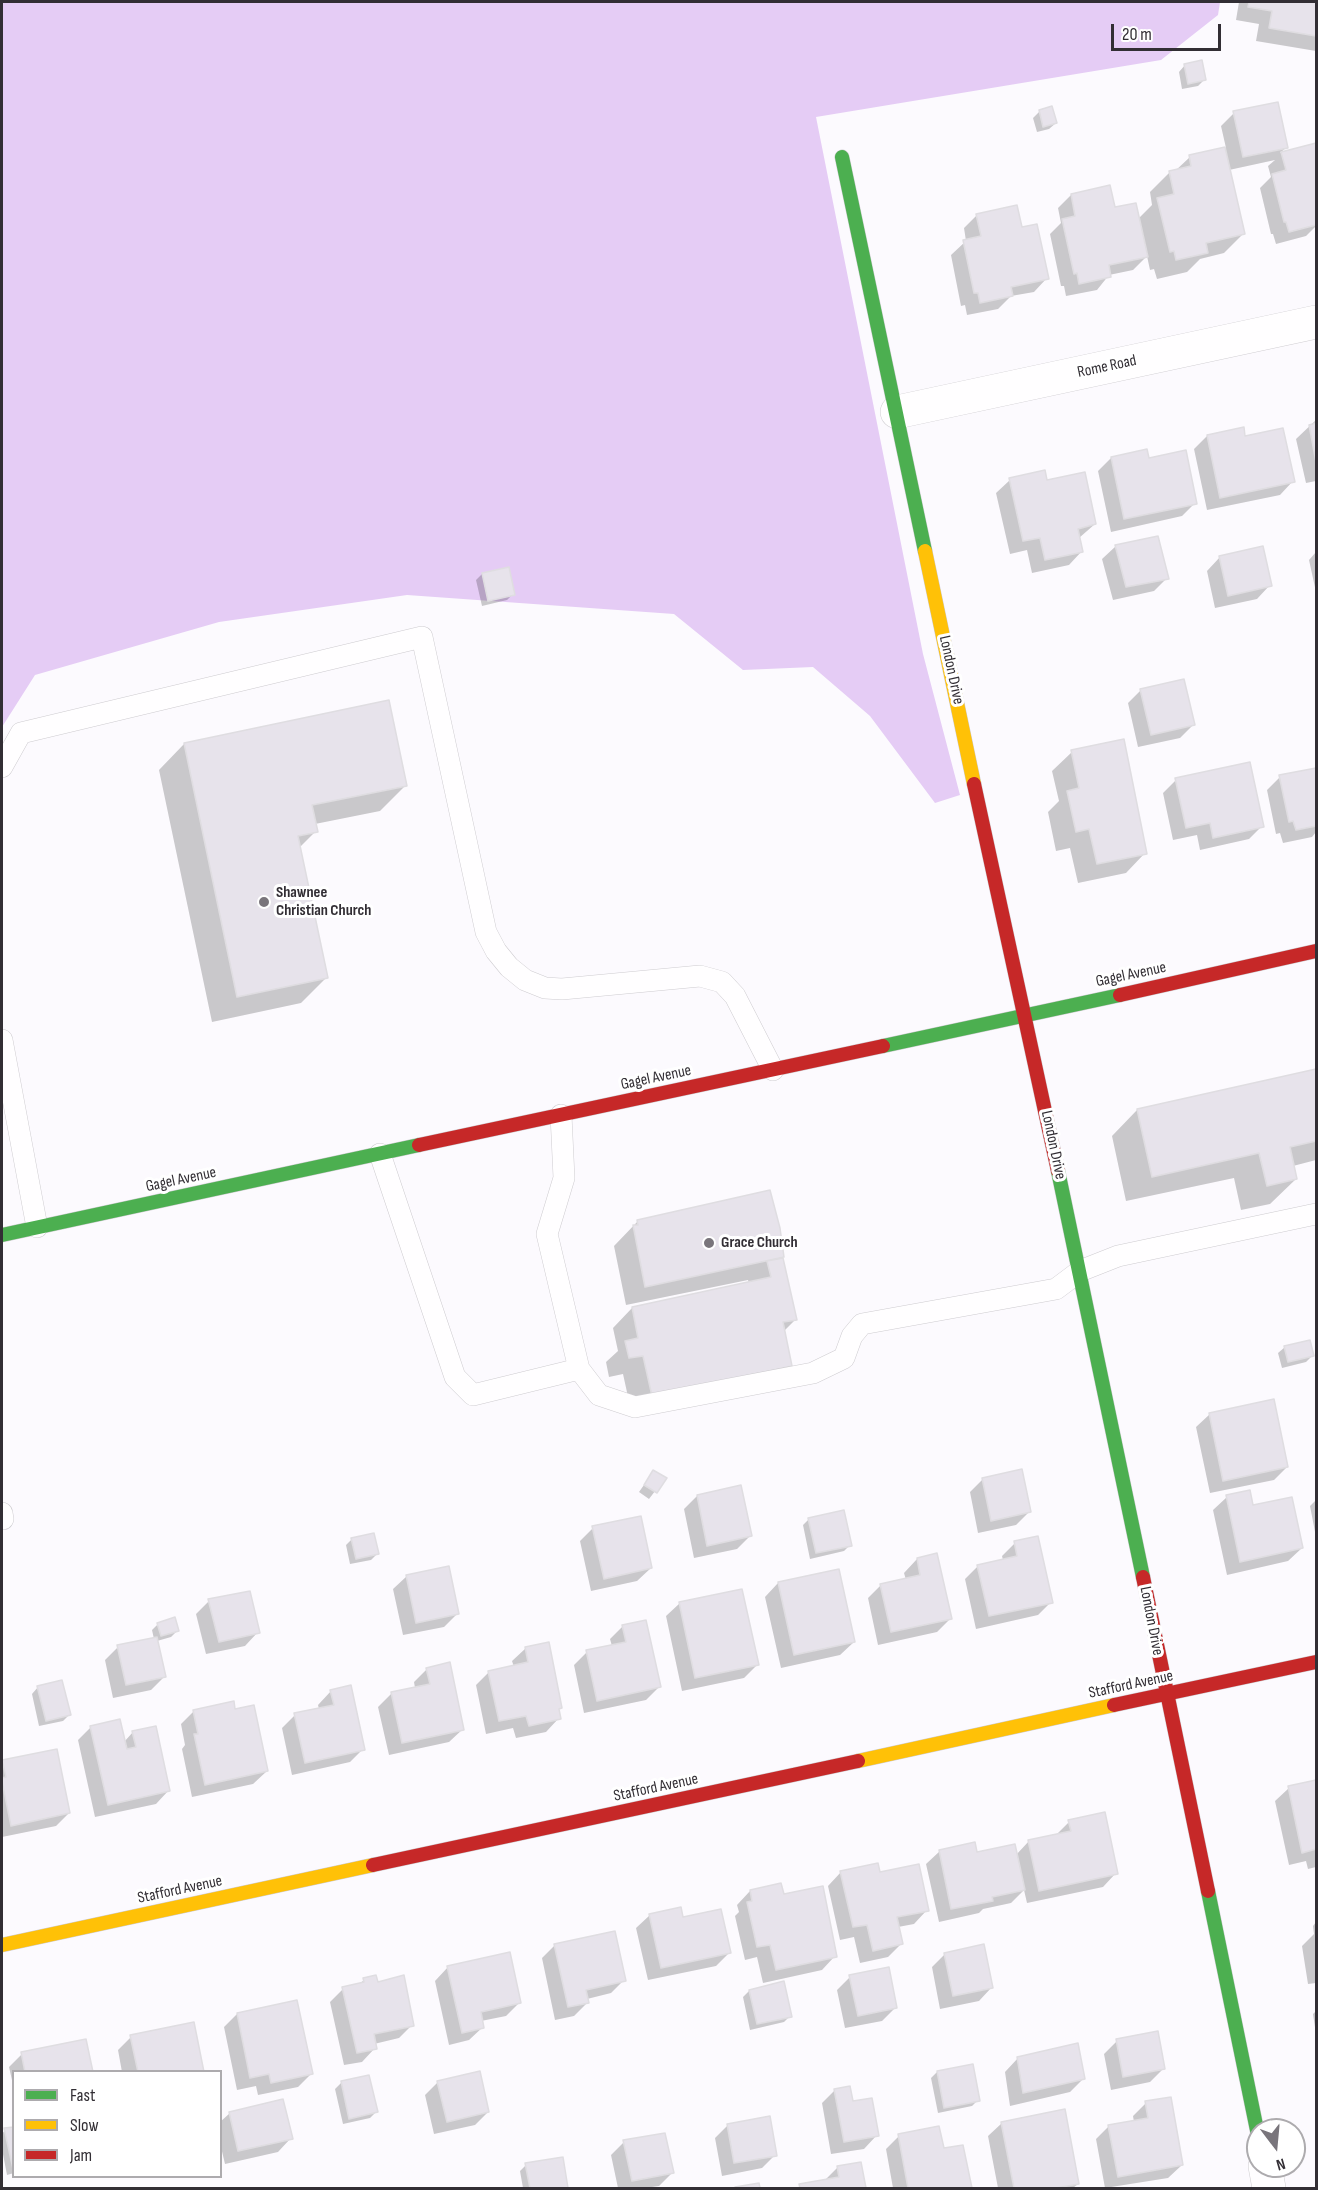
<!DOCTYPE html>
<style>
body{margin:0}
#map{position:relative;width:1318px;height:2190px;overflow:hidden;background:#fcfafe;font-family:"Sofia Sans Condensed",sans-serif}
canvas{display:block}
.frame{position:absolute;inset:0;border:3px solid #322e34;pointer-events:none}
.legend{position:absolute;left:12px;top:2070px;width:210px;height:108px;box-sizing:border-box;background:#fff;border:2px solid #adabae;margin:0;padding:8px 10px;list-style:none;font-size:18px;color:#322e34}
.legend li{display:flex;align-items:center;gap:12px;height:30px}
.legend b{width:30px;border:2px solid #adabae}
.north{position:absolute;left:1246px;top:2118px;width:60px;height:60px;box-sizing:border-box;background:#fff;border:2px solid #adabae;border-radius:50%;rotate:164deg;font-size:16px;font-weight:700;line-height:24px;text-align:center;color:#322e34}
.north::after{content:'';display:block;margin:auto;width:21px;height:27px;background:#79757b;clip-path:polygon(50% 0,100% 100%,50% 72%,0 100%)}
.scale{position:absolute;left:1111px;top:24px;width:110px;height:27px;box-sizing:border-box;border:3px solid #322e34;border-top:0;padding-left:8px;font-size:18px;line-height:21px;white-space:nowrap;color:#322e34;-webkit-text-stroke:4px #fff;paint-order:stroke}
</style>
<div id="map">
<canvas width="1318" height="2190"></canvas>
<div class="frame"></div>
<ul class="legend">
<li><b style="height:8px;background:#4caf50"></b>Fast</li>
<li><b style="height:8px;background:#ffc107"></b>Slow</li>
<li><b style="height:8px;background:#c62828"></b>Jam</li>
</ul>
<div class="north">N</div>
<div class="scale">20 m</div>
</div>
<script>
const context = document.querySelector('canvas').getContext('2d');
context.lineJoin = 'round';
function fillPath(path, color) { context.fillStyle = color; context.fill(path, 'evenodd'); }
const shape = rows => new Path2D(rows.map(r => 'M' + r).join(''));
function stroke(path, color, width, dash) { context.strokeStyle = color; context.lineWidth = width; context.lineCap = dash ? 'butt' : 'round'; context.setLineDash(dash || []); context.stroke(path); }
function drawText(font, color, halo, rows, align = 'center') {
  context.font = font + ' "Sofia Sans Condensed",sans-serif'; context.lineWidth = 6; context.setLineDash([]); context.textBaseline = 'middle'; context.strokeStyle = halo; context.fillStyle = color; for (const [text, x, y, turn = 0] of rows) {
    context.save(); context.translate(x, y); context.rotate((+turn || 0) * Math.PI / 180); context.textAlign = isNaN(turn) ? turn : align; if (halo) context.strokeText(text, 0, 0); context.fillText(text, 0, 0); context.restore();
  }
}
fillPath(shape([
 [2,2,1220,2,1218,15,1161,60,816,117,923,654,960,795,935,803,870,716,813,667,743,670,674,614,407,595,219,622,35,675,2,727]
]), '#e5ccf5');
fillPath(shape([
 [1239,2,1316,2,1316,51,1256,41,1259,24,1236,20],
 [1185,65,1205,79,1198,86,1182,89,1179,72],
 [1039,112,1056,123,1049,129,1037,132,1033,118],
 [1234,113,1287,147,1280,153,1316,145,1316,226,1306,236,1276,244,1273,234,1271,234,1260,188,1271,177,1268,166,1275,160,1229,170,1243,234,1224,253,1200,259,1187,272,1157,279,1154,269,1150,270,1147,256,1133,270,1109,275,1097,290,1066,296,1064,286,1061,286,1050,234,1061,223,1058,208,1071,195,1138,219,1152,205,1150,192,1169,173,1175,171,1190,157,1226,148,1221,126],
 [977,215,1021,229,1047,278,1034,292,1011,296,998,309,967,315,965,305,961,306,951,255,966,241,964,228],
 [1316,420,1316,481,1306,483,1296,439],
 [1207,436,1244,438,1293,481,1280,495,1207,510,1194,449],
 [1111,458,1148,460,1195,503,1182,516,1111,532,1098,471],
 [1010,480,1046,482,1095,524,1079,538,1082,551,1069,565,1032,573,1027,550,1010,554,996,493],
 [1116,546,1167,578,1154,591,1113,600,1102,559],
 [1316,552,1316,592,1309,560],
 [1220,557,1270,585,1257,599,1215,608,1207,571],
 [482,574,513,594,507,600,482,606,476,580],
 [1141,690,1193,725,1180,738,1138,747,1128,703],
 [184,744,406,785,380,811,315,824,316,831,299,848,326,978,301,1003,212,1022,159,770],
 [1072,752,1145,853,1126,873,1078,883,1070,848,1056,851,1048,812,1059,801,1052,771],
 [1316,769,1316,832,1312,837,1283,843,1280,833,1276,834,1267,790,1280,777],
 [1176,780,1262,826,1249,839,1200,850,1197,835,1173,840,1163,793],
 [1316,1070,1316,1160,1293,1166,1296,1179,1270,1204,1241,1210,1234,1178,1126,1201,1112,1136,1137,1110],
 [638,1221,783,1257,781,1258,795,1320,783,1332,790,1365,771,1385,632,1415,623,1374,609,1377,606,1362,618,1351,613,1328,632,1308,749,1283,748,1280,626,1305,614,1246],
 [1285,1347,1312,1356,1306,1362,1282,1368,1278,1353],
 [1210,1414,1287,1467,1274,1480,1210,1493,1196,1427],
 [653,1472,665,1478,649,1499,639,1492],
 [983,1479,1030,1511,1016,1525,978,1533,970,1492],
 [697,1496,750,1536,737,1549,694,1558,684,1509],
 [1227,1497,1252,1507,1302,1548,1288,1561,1227,1575,1213,1510],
 [1316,1500,1316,1537,1310,1506],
 [809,1519,850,1545,844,1551,810,1559,803,1525],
 [593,1528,651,1568,637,1581,591,1591,580,1541],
 [352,1539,378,1553,371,1560,350,1564,346,1545],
 [1015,1543,1051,1602,1038,1615,976,1629,965,1579,978,1566,1003,1560,1002,1556],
 [917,1559,950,1619,937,1632,878,1645,868,1598,881,1585,906,1580,904,1573],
 [407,1576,457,1614,444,1627,403,1635,393,1589],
 [778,1583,854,1642,840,1655,781,1668,765,1597],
 [209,1601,258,1632,245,1646,206,1654,196,1614],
 [680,1603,757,1665,744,1678,682,1691,666,1616],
 [158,1624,177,1631,171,1637,157,1641,165,1676,151,1690,113,1698,105,1660,118,1647,154,1639,152,1630],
 [623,1626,659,1687,646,1700,584,1713,574,1665,587,1652,612,1646,610,1639],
 [526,1648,557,1710,559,1718,546,1732,516,1738,513,1728,486,1734,476,1685,489,1672,514,1667,512,1661],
 [427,1669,463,1729,449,1742,389,1755,378,1707,391,1694,415,1688,414,1682],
 [38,1687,69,1715,63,1721,39,1726,32,1694],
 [331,1691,363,1749,350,1762,292,1775,282,1728,295,1715,319,1709,318,1705],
 [194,1711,234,1711,267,1771,253,1784,192,1797,182,1749,185,1745,181,1724],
 [91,1727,124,1742,133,1732,169,1790,156,1804,95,1817,78,1740],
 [3,1762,69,1813,56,1826,2,1837],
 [1316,1782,1316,1867,1308,1869,1306,1861,1289,1865,1275,1801,1289,1788],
 [1069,1822,1116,1873,1103,1887,1027,1903,1024,1890,1011,1903,983,1909,979,1913,939,1922,926,1864,940,1851,1016,1855,1029,1841,1056,1835],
 [841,1872,879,1874,927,1910,914,1924,898,1927,901,1944,888,1957,860,1963,854,1937,840,1940,828,1886],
 [750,1891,783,1896,835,1956,822,1970,763,1983,757,1957,745,1960,735,1916,739,1912,737,1905],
 [650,1915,682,1918,729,1953,716,1966,648,1980,636,1928],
 [1316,1922,1316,1983,1308,1984,1302,1946,1314,1934,1313,1926],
 [555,1945,624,1980,611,1993,587,1999,587,2003,574,2016,555,2020,542,1958],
 [945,1954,992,1987,979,2001,940,2009,932,1967],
 [448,1967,519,2003,506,2016,481,2021,483,2027,469,2040,449,2045,435,1981],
 [850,1977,896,2007,882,2021,845,2028,837,1990],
 [364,1980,376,1983,412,2025,399,2038,374,2044,375,2048,362,2062,344,2065,330,2002,343,1989,358,1985],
 [749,1991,790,2016,784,2022,750,2030,743,1997],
 [1316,2011,1316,2034,1313,2014],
 [237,2014,311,2074,298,2087,258,2095,256,2086,237,2090,224,2027],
 [131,2037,203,2072,122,2072,118,2050],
 [1117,2041,1163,2069,1150,2082,1111,2090,1104,2054],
 [22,2054,91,2072,14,2072,14,2089,9,2067],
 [1018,2058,1083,2079,1070,2092,1010,2106,1005,2072],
 [937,2072,978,2100,972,2106,938,2113,931,2078],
 [438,2082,488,2112,475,2125,434,2134,425,2095],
 [341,2083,376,2112,370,2118,343,2124,335,2089],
 [835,2090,852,2103,877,2135,864,2149,831,2154,822,2103],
 [1146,2103,1182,2165,1168,2178,1105,2188,1096,2139,1109,2126,1134,2122,1133,2116],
 [230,2113,291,2138,278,2152,225,2164,220,2143,220,2122],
 [1002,2123,1078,2184,1073,2188,998,2188,988,2136],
 [728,2125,775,2155,762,2168,722,2176,715,2138],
 [14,2128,14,2173,7,2175,2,2149,2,2134,5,2130],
 [899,2136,942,2150,962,2146,970,2188,893,2188,886,2149],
 [624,2142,672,2173,659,2186,645,2188,618,2188,611,2155],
 [562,2159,567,2188,523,2188,520,2171,526,2165],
 [860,2164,864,2188,797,2188,800,2186,824,2181,837,2168]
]), '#0003');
const building = shape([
 [1249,2,1316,2,1316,36,1269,28,1272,11,1248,7,1249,2],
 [1202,60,1206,80,1188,84,1184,64,1202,60],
 [1278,102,1288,148,1243,157,1233,111,1278,102],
 [1052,106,1057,123,1043,127,1039,110,1052,106],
 [1316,143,1316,225,1289,232,1286,222,1284,222,1272,174,1286,170,1281,152,1316,143],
 [1225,147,1245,234,1206,243,1208,253,1176,260,1174,251,1170,252,1157,198,1174,194,1169,171,1191,166,1189,155,1225,147],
 [1110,185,1115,207,1136,203,1148,257,1109,265,1111,277,1079,284,1077,273,1074,274,1062,219,1075,216,1071,194,1110,185],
 [1017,205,1022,227,1037,224,1049,279,1011,287,1013,296,980,303,978,293,974,293,963,240,981,236,976,214,1017,205],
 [1316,423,1316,462,1309,425,1316,423],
 [1244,427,1245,436,1283,428,1295,482,1220,498,1207,435,1244,427],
 [1147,449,1149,458,1186,450,1197,504,1124,519,1111,457,1147,449],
 [1045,470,1047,480,1085,472,1096,524,1078,529,1083,552,1045,560,1040,538,1023,541,1009,478,1045,470],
 [1158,536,1169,579,1126,587,1115,545,1158,536],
 [1263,546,1272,586,1228,596,1219,556,1263,546],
 [509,567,515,595,488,601,482,573,509,567],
 [1184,679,1195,725,1151,735,1140,689,1184,679],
 [389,700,407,786,312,805,318,832,298,836,328,978,237,997,184,743,389,700],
 [1124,739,1147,854,1097,864,1089,829,1076,832,1067,791,1079,788,1071,750,1124,739],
 [1250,762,1264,827,1213,838,1210,823,1186,828,1175,778,1250,762],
 [1316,768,1316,826,1296,830,1293,821,1289,822,1279,775,1316,768],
 [1316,1069,1316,1141,1290,1147,1297,1179,1267,1186,1259,1153,1152,1177,1137,1109,1316,1069],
 [770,1190,780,1228,784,1257,645,1287,633,1225,638,1225,637,1220,770,1190],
 [783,1258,797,1320,783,1322,792,1366,652,1396,643,1356,629,1358,625,1341,638,1338,632,1307,771,1277,767,1261,783,1258],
 [1310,1340,1314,1356,1288,1362,1284,1346,1310,1340],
 [1274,1399,1288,1467,1223,1481,1209,1413,1274,1399],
 [1022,1469,1031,1512,991,1521,982,1478,1022,1469],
 [653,1470,667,1478,657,1493,644,1485,653,1470],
 [741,1485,752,1536,707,1546,697,1495,741,1485],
 [1250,1490,1253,1505,1292,1497,1303,1548,1240,1562,1226,1495,1250,1490],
 [844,1510,852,1546,816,1553,808,1518,844,1510],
 [641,1516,652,1568,604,1579,592,1526,641,1516],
 [374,1533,379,1554,356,1559,351,1538,374,1533],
 [1038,1536,1053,1603,989,1616,977,1565,1017,1556,1014,1541,1038,1536],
 [937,1553,952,1619,891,1632,880,1584,920,1575,917,1558,937,1553],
 [449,1566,459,1614,416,1623,406,1575,449,1566],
 [839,1569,855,1642,794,1655,778,1582,839,1569],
 [742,1589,759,1665,695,1678,679,1602,742,1589],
 [250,1591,260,1633,219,1642,208,1599,250,1591],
 [175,1617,179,1631,161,1636,157,1623,175,1617],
 [646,1620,661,1687,597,1701,586,1650,626,1642,622,1625,646,1620],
 [157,1637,166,1677,126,1685,117,1645,157,1637],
 [549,1642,562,1708,559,1709,561,1719,529,1726,526,1716,499,1721,488,1671,528,1662,525,1647,549,1642],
 [450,1662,464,1730,402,1743,391,1692,430,1684,426,1668,450,1662],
 [62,1680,71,1715,46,1721,37,1686,62,1680],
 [351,1685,365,1750,305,1763,294,1713,334,1705,330,1690,351,1685],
 [234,1701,235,1709,254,1705,268,1771,205,1785,194,1734,198,1734,193,1710,234,1701],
 [120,1719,127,1749,136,1747,132,1731,156,1726,170,1791,108,1805,90,1726,120,1719],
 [57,1749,70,1813,11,1826,2,1781,2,1778,6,1777,2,1760,57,1749],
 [1316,1780,1316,1849,1302,1853,1288,1786,1316,1780],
 [1105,1812,1118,1874,1039,1891,1028,1840,1071,1831,1068,1820,1105,1812],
 [975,1842,977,1852,1015,1844,1025,1890,992,1897,993,1901,951,1909,939,1850,975,1842],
 [878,1863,880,1872,919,1864,929,1911,897,1917,903,1944,873,1951,867,1925,853,1927,840,1871,878,1863],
 [781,1883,784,1894,823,1886,837,1957,776,1970,770,1945,757,1947,747,1902,752,1901,750,1890,781,1883],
 [681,1907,683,1917,721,1909,731,1953,661,1968,649,1914,681,1907],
 [615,1931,626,1981,586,1990,589,2003,568,2007,554,1944,615,1931],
 [984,1944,993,1988,953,1996,944,1953,984,1944],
 [510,1952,521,2003,481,2012,484,2028,462,2033,447,1966,510,1952],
 [889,1967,897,2008,858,2016,849,1975,889,1967],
 [376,1975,378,1982,404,1975,414,2026,374,2034,377,2049,357,2053,342,1987,364,1982,363,1978,376,1975],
 [784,1981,792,2017,757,2024,749,1990,784,1981],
 [297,2000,313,2074,271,2083,269,2074,250,2078,237,2013,297,2000],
 [194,2022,204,2072,138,2072,130,2035,194,2022],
 [1158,2031,1165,2069,1123,2077,1116,2039,1158,2031],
 [86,2039,93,2072,25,2072,21,2052,86,2039],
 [1078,2043,1085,2079,1023,2093,1017,2057,1078,2043],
 [973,2064,980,2101,944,2108,937,2071,973,2064],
 [480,2071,489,2112,447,2122,437,2081,480,2071],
 [369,2075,378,2112,349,2119,341,2081,369,2075],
 [850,2086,853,2101,872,2098,879,2136,844,2142,834,2089,850,2086],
 [1171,2097,1183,2165,1118,2177,1108,2125,1148,2118,1145,2101,1171,2097],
 [283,2099,293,2139,238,2151,229,2112,283,2099],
 [1065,2109,1079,2184,1056,2188,1014,2188,1001,2122,1065,2109],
 [770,2116,777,2156,734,2163,727,2124,770,2116],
 [939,2126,944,2148,963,2145,972,2188,908,2188,898,2134,939,2126],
 [14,2127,14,2169,13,2169,4,2128,14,2127],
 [665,2133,674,2173,632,2181,623,2140,665,2133],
 [563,2157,568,2188,530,2188,525,2163,563,2157],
 [861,2162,866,2188,800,2188,799,2184,839,2177,837,2166,861,2162],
 [759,2183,760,2188,736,2188,735,2187,759,2183]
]);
fillPath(building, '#e7e3eb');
stroke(building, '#dfdde1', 1.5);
const lane = shape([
 [2,767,21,733,422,637,486,932,496,951,509,967,525,980,545,988,562,989,700,976,722,982,735,996,773,1070],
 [2,1040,37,1227],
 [561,1115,564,1178,547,1234,579,1369,599,1395,635,1407,813,1373,844,1358,852,1336,862,1324,1056,1289,1080,1271,1118,1256,1316,1214],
 [380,1154,455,1377,473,1395,579,1369],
 [2,1513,3,1519]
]);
const street = shape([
 [897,412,1316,322],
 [1265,2166,1269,2188]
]);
const fast = shape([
 [842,157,925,551],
 [883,1046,1120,995],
 [1058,1171,1143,1577],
 [2,1235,419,1145],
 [1208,1891,1258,2135]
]);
const slow = shape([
 [925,551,974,784],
 [858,1761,1114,1705],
 [2,1945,373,1865]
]);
const jam = shape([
 [974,784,1058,1171],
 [1120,995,1316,951],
 [419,1145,883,1046],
 [1143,1577,1208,1891],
 [1114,1705,1316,1662],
 [373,1865,858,1761]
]);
stroke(lane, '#ceccd0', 22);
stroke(street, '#ceccd0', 34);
stroke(fast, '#ceccd0', 15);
stroke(slow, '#ceccd0', 15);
stroke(jam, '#ceccd0', 15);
stroke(lane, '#fffeff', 21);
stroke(street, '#fffeff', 33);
stroke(fast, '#4caf50', 14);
stroke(slow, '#ffc107', 14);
stroke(jam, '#c62828', 14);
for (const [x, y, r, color] of [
 [264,902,6,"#79757b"],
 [709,1243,6,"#79757b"]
]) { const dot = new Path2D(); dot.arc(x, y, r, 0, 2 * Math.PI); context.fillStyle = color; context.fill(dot); stroke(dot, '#fff', 2); }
drawText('16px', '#322e34', '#fff', [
 ["Rome Road",1107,367,-12],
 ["London Drive",951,670,78],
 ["Gagel Avenue",1131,975,-12],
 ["Gagel Avenue",656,1078,-12],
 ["London Drive",1053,1145,78],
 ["Gagel Avenue",181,1180,-12],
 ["London Drive",1151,1621,79],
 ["Stafford Avenue",1131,1685,-12],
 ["Stafford Avenue",656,1788,-12],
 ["Stafford Avenue",180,1890,-12]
]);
drawText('bold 16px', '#322e34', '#fff', [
 ["Shawnee",276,893],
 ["Christian Church",276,911],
 ["Grace Church",721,1243]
], 'left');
</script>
